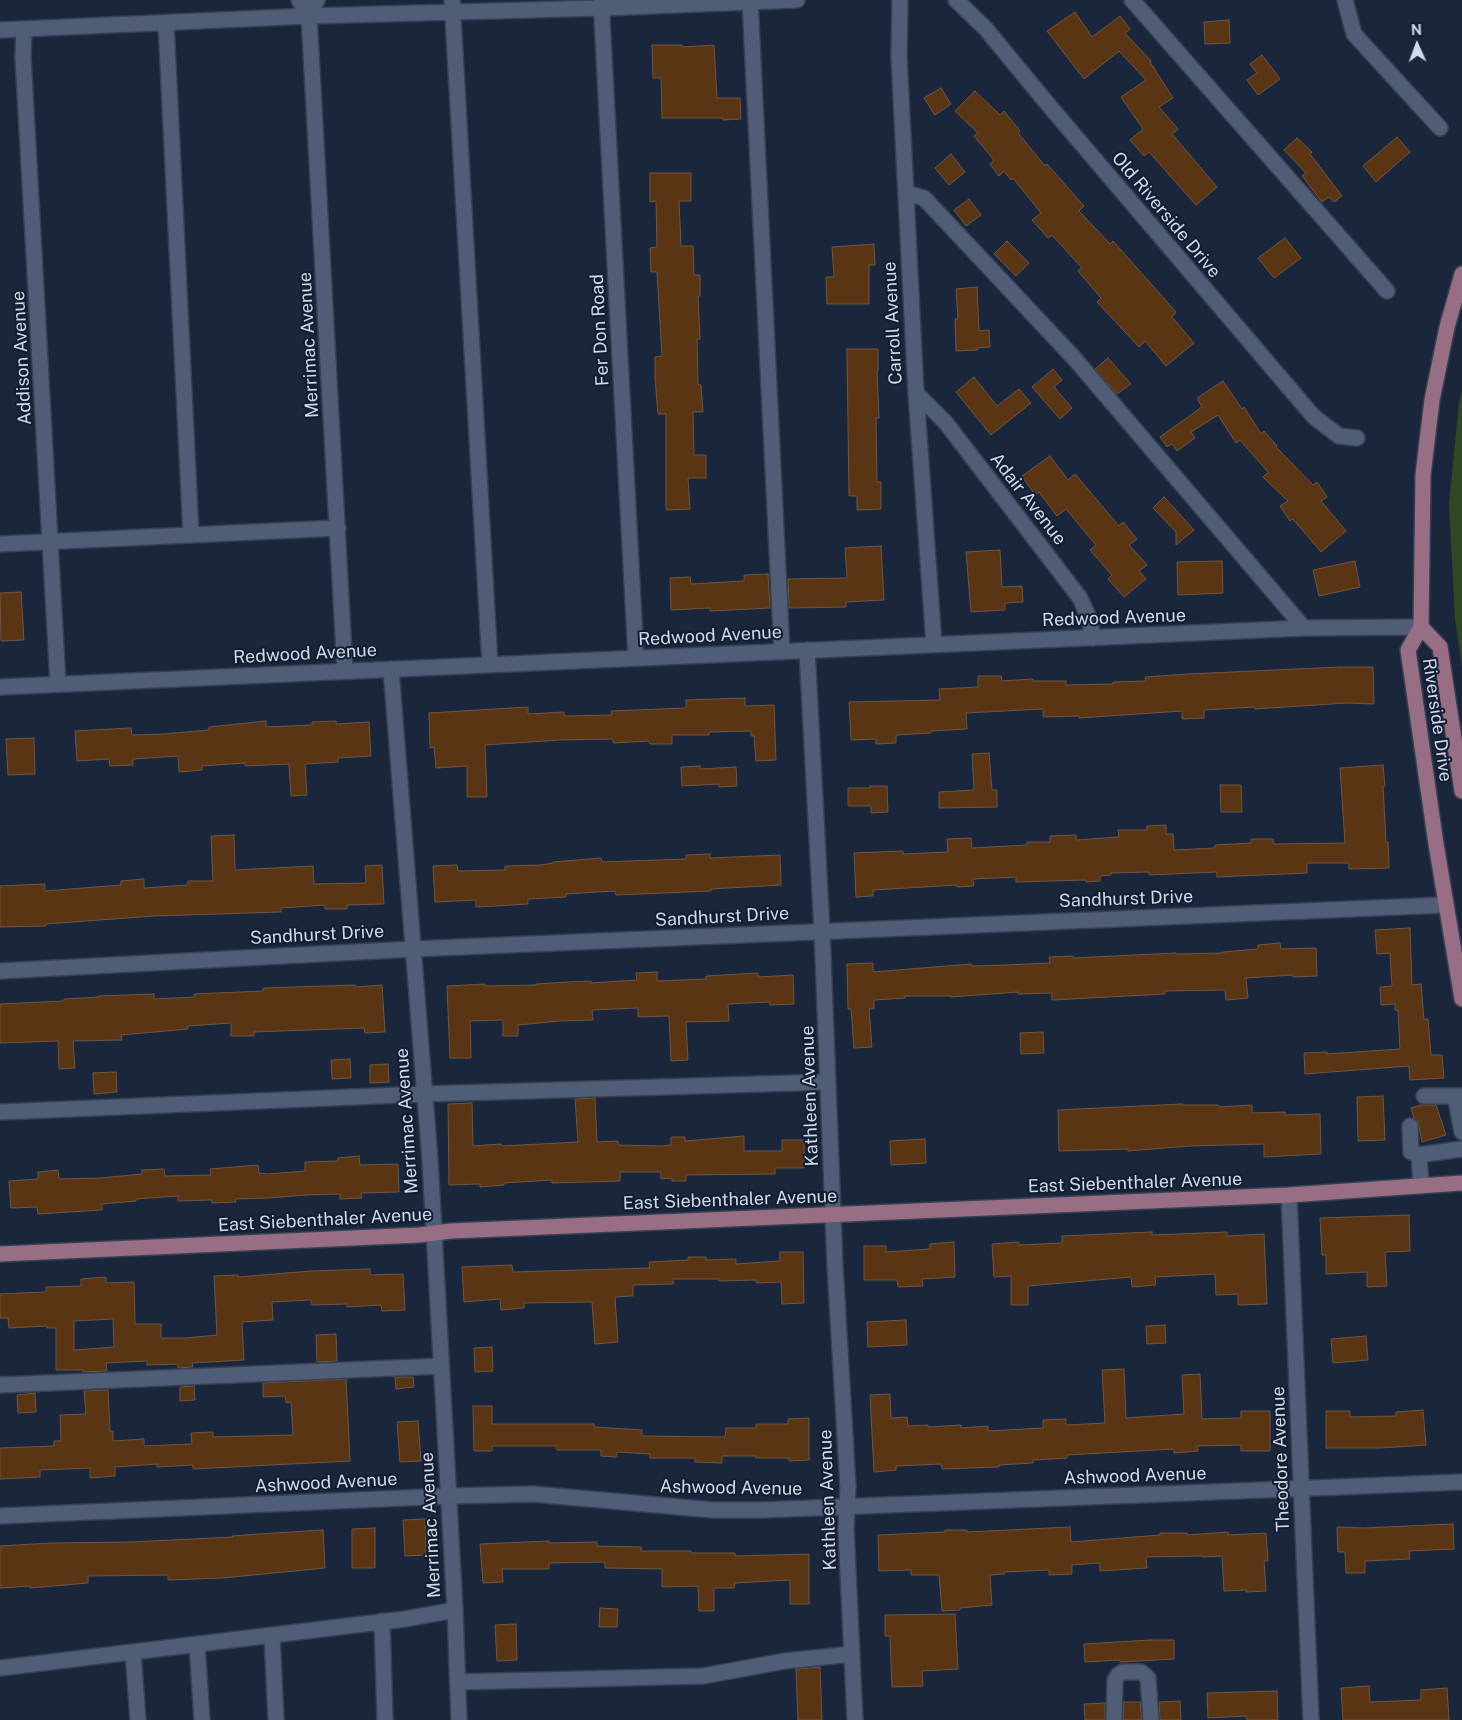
<!DOCTYPE html>
<style>
body{margin:0}
#map{position:relative;width:1462px;height:1720px;overflow:hidden;background:#1a263c;font-family:"Public Sans",sans-serif}
canvas{display:block}
.north{position:absolute;left:1392px;top:20px;width:50px;height:50px;-webkit-text-stroke:4px #111d32;paint-order:stroke;rotate:358deg;font-size:14px;font-weight:700;line-height:20px;text-align:center;color:#d2dae9}
.north::after{content:'';display:block;margin:auto;width:18px;height:22px;background:#d2dae9;clip-path:polygon(50% 0,100% 100%,50% 72%,0 100%)}
</style>
<div id="map">
<canvas width="1462" height="1720"></canvas>
<div class="north">N</div>
</div>
<script>
const context = document.querySelector('canvas').getContext('2d');
context.lineJoin = 'round';
function fillPath(path, color) { context.fillStyle = color; context.fill(path, 'evenodd'); }
const shape = rows => new Path2D(rows.map(r => 'M' + r).join(''));
function stroke(path, color, width, dash) { context.strokeStyle = color; context.lineWidth = width; context.lineCap = dash ? 'butt' : 'round'; context.setLineDash(dash || []); context.stroke(path); }
function drawText(font, color, halo, rows, align = 'center') {
  context.font = font + ' "Public Sans",sans-serif'; context.lineWidth = 4; context.setLineDash([]); context.textBaseline = 'middle'; context.strokeStyle = halo; context.fillStyle = color; for (const [text, x, y, turn = 0] of rows) {
    context.save(); context.translate(x, y); context.rotate((+turn || 0) * Math.PI / 180); context.textAlign = isNaN(turn) ? turn : align; if (halo) context.strokeText(text, 0, 0); context.fillText(text, 0, 0); context.restore();
  }
}
fillPath(shape([
 [1462,391,1462,667,1455,619,1449,504,1459,403]
]), '#304922');
const building = shape([
 [1075,12,1092,37,1120,16,1130,29,1125,33,1151,61,1150,62,1173,98,1159,107,1178,129,1172,134,1217,187,1196,205,1149,152,1144,156,1130,140,1143,129,1121,97,1146,80,1119,51,1084,79,1047,31,1075,12],
 [1229,20,1230,43,1205,44,1204,22,1229,20],
 [652,45,682,45,682,47,714,45,717,98,740,98,741,119,723,120,723,118,662,118,661,78,653,78,652,45],
 [1262,55,1280,79,1258,95,1247,80,1257,73,1250,64,1262,55],
 [941,88,951,104,935,115,924,98,941,88],
 [975,91,1000,115,1004,111,1020,131,1018,133,1045,166,1047,164,1084,206,1079,211,1110,244,1113,241,1176,312,1172,317,1194,343,1166,366,1145,341,1139,347,1097,302,1101,298,1078,271,1082,268,1052,235,1048,238,1032,220,1041,213,1013,178,1011,180,1004,171,999,176,990,164,994,160,974,136,978,133,955,111,975,91],
 [1397,137,1410,152,1376,182,1363,166,1397,137],
 [1297,138,1312,152,1310,154,1342,196,1334,202,1329,197,1322,202,1302,176,1306,173,1284,150,1297,138],
 [951,154,965,172,949,185,935,168,951,154],
 [650,173,691,173,691,201,679,201,681,246,693,246,694,275,700,275,700,296,698,296,700,339,697,339,698,385,701,385,703,412,693,412,694,455,706,455,706,478,688,478,690,509,666,510,666,414,658,414,655,378,655,357,662,356,657,272,651,272,650,248,657,247,656,201,650,202,650,173],
 [969,199,981,215,966,226,954,210,969,199],
 [1285,238,1301,258,1274,278,1258,258,1285,238],
 [1007,241,1029,263,1016,276,994,254,1007,241],
 [874,244,875,265,869,265,869,304,827,304,826,277,834,277,832,247,874,244],
 [977,287,979,331,989,330,990,347,977,348,978,350,956,351,955,319,958,319,956,289,977,287],
 [847,349,878,349,878,371,877,371,879,418,876,418,877,482,881,482,881,509,857,510,857,496,849,496,847,349],
 [1108,358,1131,384,1117,394,1095,369,1108,358],
 [1053,369,1062,380,1054,387,1072,408,1060,419,1032,387,1053,369],
 [974,377,997,406,1019,389,1031,403,991,435,956,392,974,377],
 [1223,381,1242,409,1244,407,1261,434,1264,431,1277,446,1276,447,1313,485,1317,482,1327,497,1321,501,1346,531,1321,552,1293,519,1290,521,1280,506,1288,501,1263,477,1268,472,1240,440,1236,443,1218,415,1191,432,1195,438,1177,451,1172,444,1167,447,1160,437,1202,407,1197,398,1223,381],
 [1050,456,1068,480,1075,474,1119,526,1123,522,1137,539,1129,545,1147,565,1139,571,1146,579,1124,597,1108,579,1112,575,1090,550,1096,545,1066,509,1057,516,1039,492,1035,495,1022,476,1050,456],
 [1164,497,1194,530,1176,545,1176,532,1153,508,1164,497],
 [881,546,884,600,846,602,846,607,791,608,789,607,788,579,847,578,845,548,881,546],
 [1000,550,1002,587,1022,586,1023,602,1005,603,1005,610,971,612,966,552,1000,550],
 [1222,561,1223,593,1178,595,1177,562,1222,561],
 [1355,561,1360,587,1319,596,1313,570,1355,561],
 [768,574,770,608,710,611,710,608,671,610,670,578,690,577,691,584,744,581,744,575,768,574],
 [21,592,24,640,1,641,0,593,21,592],
 [1340,667,1373,667,1374,704,1347,703,1255,709,1255,707,1204,710,1204,718,1182,719,1182,711,1079,718,1079,716,1043,717,1043,709,966,713,967,729,931,731,931,733,896,735,896,743,876,744,876,739,851,740,849,702,940,700,939,689,978,687,978,676,1001,676,1002,681,1033,679,1033,681,1066,681,1066,685,1113,684,1113,682,1146,681,1145,677,1189,674,1340,667],
 [745,698,745,706,774,705,776,760,756,761,754,736,751,736,751,731,709,732,709,735,672,735,672,744,650,744,649,741,613,743,613,739,560,740,485,745,487,797,467,797,467,766,436,768,434,747,430,748,429,713,528,707,528,714,564,712,564,716,612,715,611,711,686,708,686,700,745,698],
 [266,721,266,727,312,725,312,722,336,721,336,724,369,722,371,756,338,758,338,762,305,764,307,795,291,796,289,764,245,766,245,763,202,766,202,770,179,772,178,756,133,759,133,765,110,766,109,759,77,761,75,731,131,728,132,735,163,734,209,730,209,727,266,721],
 [34,738,35,774,8,775,6,739,34,738],
 [989,753,992,790,997,790,997,807,939,808,939,792,974,790,972,754,989,753],
 [1383,765,1385,786,1383,786,1386,842,1388,842,1389,868,1349,869,1349,863,1307,863,1307,873,1217,877,1217,872,1149,875,1149,872,1111,873,1111,875,1100,876,1100,881,1086,882,1086,880,1016,882,1016,877,973,879,974,886,957,887,957,885,873,890,873,896,856,897,854,853,903,851,903,854,948,852,947,839,971,838,972,848,1027,845,1027,842,1050,842,1050,836,1076,835,1076,840,1119,837,1118,830,1147,830,1147,826,1166,825,1166,834,1173,834,1174,850,1215,848,1215,845,1251,843,1251,839,1273,839,1273,844,1345,843,1340,768,1383,765],
 [700,766,700,769,736,767,737,786,719,787,719,784,682,786,681,767,700,766],
 [1220,785,1241,785,1242,812,1221,812,1220,785],
 [870,786,887,786,888,812,871,813,871,806,848,806,848,788,870,788,870,786],
 [234,835,235,870,313,866,314,884,366,883,365,866,382,865,384,904,347,905,347,909,325,909,325,905,281,908,281,912,154,916,46,924,46,926,0,927,0,886,45,884,45,891,121,885,121,881,144,879,144,888,188,885,188,881,213,881,211,836,234,835],
 [710,854,710,858,780,855,781,885,711,889,711,891,616,895,615,891,566,894,566,897,528,899,528,904,496,906,476,907,476,900,435,902,433,866,457,865,458,871,505,870,505,866,541,865,553,863,553,862,601,858,602,862,686,859,686,855,710,854],
 [1410,928,1412,985,1421,984,1424,1020,1428,1019,1431,1055,1442,1055,1444,1078,1410,1080,1409,1066,1305,1074,1304,1053,1327,1052,1327,1054,1400,1049,1398,1010,1395,1010,1395,1004,1381,1005,1380,987,1392,986,1390,953,1377,954,1375,930,1410,928],
 [1280,943,1281,949,1316,948,1317,976,1293,977,1293,975,1246,978,1248,998,1226,1000,1225,990,1165,991,1165,994,1052,1000,1052,993,1018,994,1018,992,951,997,951,996,905,996,905,998,874,1000,874,1009,869,1009,872,1047,854,1048,851,1009,848,1009,847,964,873,963,873,972,971,964,971,966,1005,965,1050,963,1049,957,1073,956,1073,958,1176,953,1176,954,1223,953,1223,952,1258,949,1258,945,1280,943],
 [657,972,657,981,706,979,706,976,758,973,758,977,793,975,794,1004,770,1005,770,1002,728,1004,729,1021,686,1022,688,1060,671,1061,669,1016,638,1017,638,1008,592,1010,593,1020,560,1021,518,1025,518,1036,503,1036,503,1020,470,1021,471,1058,450,1058,447,986,485,984,485,986,536,985,536,984,568,982,591,981,591,983,637,980,636,973,657,972],
 [355,985,356,987,382,985,385,1032,365,1033,364,1028,335,1029,254,1032,254,1036,231,1036,231,1023,188,1026,188,1029,121,1035,122,1040,73,1041,75,1068,59,1069,58,1041,0,1043,0,1004,64,1001,64,999,99,997,98,996,154,994,154,999,195,997,194,994,263,991,263,988,355,985],
 [1043,1032,1044,1053,1021,1054,1020,1033,1043,1032],
 [350,1059,351,1078,332,1079,331,1060,350,1059],
 [388,1064,389,1082,370,1083,370,1065,388,1064],
 [116,1072,117,1092,94,1094,93,1073,116,1072],
 [1383,1096,1385,1140,1358,1141,1357,1097,1383,1096],
 [595,1098,597,1142,618,1141,618,1145,661,1146,671,1145,671,1137,685,1137,685,1141,744,1136,744,1151,782,1151,782,1140,804,1140,804,1168,775,1168,775,1174,686,1175,686,1181,672,1181,672,1178,661,1179,661,1172,620,1172,620,1181,552,1183,552,1180,504,1183,504,1185,480,1187,480,1184,449,1185,448,1104,472,1103,473,1146,501,1144,502,1146,578,1142,575,1099,595,1098],
 [1182,1104,1182,1105,1218,1105,1219,1107,1252,1105,1252,1113,1285,1112,1285,1115,1320,1114,1321,1154,1264,1157,1264,1144,1190,1146,1128,1151,1128,1149,1059,1151,1058,1110,1182,1104],
 [1421,1105,1436,1105,1446,1135,1422,1142,1418,1121,1414,1118,1411,1108,1421,1105],
 [925,1139,926,1163,891,1165,890,1141,925,1139],
 [359,1156,360,1165,398,1164,399,1192,361,1193,362,1198,340,1199,340,1194,307,1195,268,1198,235,1199,236,1202,212,1203,212,1200,178,1201,178,1196,136,1199,136,1201,102,1204,102,1210,38,1214,37,1207,11,1208,9,1181,38,1179,38,1172,58,1170,59,1179,100,1178,142,1174,142,1170,164,1169,165,1176,211,1175,210,1169,258,1165,259,1173,268,1174,305,1171,305,1162,338,1161,338,1158,359,1156],
 [1409,1215,1410,1251,1385,1252,1387,1286,1367,1287,1367,1272,1326,1274,1326,1255,1322,1255,1320,1218,1409,1215],
 [1152,1232,1152,1235,1227,1232,1227,1236,1264,1234,1267,1304,1238,1305,1238,1294,1216,1295,1215,1274,1155,1277,1156,1285,1132,1287,1131,1277,1028,1286,1028,1305,1011,1305,1011,1276,994,1277,992,1244,1019,1242,1019,1245,1062,1243,1062,1236,1152,1232],
 [954,1242,955,1277,922,1279,923,1286,898,1287,897,1280,864,1280,864,1246,886,1246,886,1252,930,1249,930,1244,954,1242],
 [780,1252,803,1252,804,1303,782,1304,781,1282,757,1283,756,1280,719,1281,719,1279,673,1279,673,1284,633,1285,633,1296,615,1297,618,1342,595,1344,592,1302,524,1303,524,1308,501,1310,500,1299,464,1302,462,1267,512,1265,513,1272,650,1268,649,1262,688,1260,688,1257,706,1257,706,1260,736,1259,736,1264,780,1261,780,1252],
 [370,1269,370,1275,403,1274,405,1310,382,1311,381,1305,347,1307,347,1304,312,1305,311,1300,272,1302,273,1320,242,1322,244,1360,192,1363,193,1367,178,1368,178,1364,147,1365,147,1361,106,1363,107,1371,83,1372,83,1370,56,1370,56,1328,47,1328,47,1326,9,1328,8,1318,0,1318,0,1294,46,1292,46,1287,81,1286,81,1279,106,1277,106,1283,134,1282,135,1324,161,1324,161,1338,186,1338,217,1335,214,1276,238,1275,238,1277,311,1271,370,1269],
 [113,1319,114,1347,74,1350,74,1321,113,1319],
 [906,1320,907,1345,868,1347,867,1322,906,1320],
 [1165,1325,1166,1343,1147,1344,1146,1326,1165,1325],
 [336,1334,337,1361,317,1362,316,1335,336,1334],
 [1366,1336,1368,1360,1333,1363,1331,1339,1366,1336],
 [492,1347,493,1371,475,1372,474,1348,492,1347],
 [1124,1369,1126,1418,1184,1414,1182,1375,1200,1374,1202,1419,1241,1418,1241,1411,1270,1411,1270,1451,1241,1451,1241,1445,1197,1446,1198,1451,1174,1453,1174,1449,1067,1455,1067,1458,1033,1460,1033,1463,999,1465,999,1467,942,1469,941,1464,896,1466,896,1470,874,1472,870,1395,890,1394,891,1418,907,1417,908,1426,928,1425,928,1427,961,1425,961,1428,988,1426,988,1431,1043,1428,1043,1420,1066,1419,1066,1425,1105,1423,1102,1370,1124,1369],
 [395,1377,413,1377,414,1387,396,1389,395,1377],
 [346,1379,350,1461,193,1469,193,1465,157,1467,157,1464,115,1467,115,1476,90,1478,90,1468,40,1470,40,1477,0,1479,0,1448,54,1446,54,1441,61,1441,60,1415,86,1414,84,1391,108,1390,110,1431,113,1431,113,1441,144,1439,144,1446,192,1444,191,1433,213,1432,213,1437,293,1435,291,1402,286,1403,285,1396,263,1397,263,1383,346,1379],
 [194,1386,195,1400,180,1401,180,1387,194,1386],
 [35,1393,36,1412,18,1413,17,1395,35,1393],
 [473,1406,492,1406,492,1424,594,1424,594,1427,642,1430,642,1436,725,1437,726,1428,756,1428,756,1424,788,1424,788,1419,809,1418,809,1460,789,1461,789,1458,756,1458,756,1456,722,1456,722,1463,695,1462,695,1458,650,1458,650,1454,617,1452,616,1457,601,1456,601,1450,557,1450,557,1446,492,1446,492,1451,474,1451,473,1406],
 [1423,1410,1426,1445,1380,1448,1326,1448,1326,1411,1350,1411,1350,1417,1396,1416,1396,1412,1423,1410],
 [418,1421,421,1461,400,1462,397,1422,418,1421],
 [425,1519,426,1555,405,1556,403,1520,425,1519],
 [1453,1524,1454,1549,1409,1551,1410,1559,1365,1561,1365,1573,1346,1573,1345,1552,1338,1552,1337,1527,1364,1528,1453,1524],
 [1070,1527,1071,1542,1160,1535,1160,1533,1187,1533,1187,1535,1228,1532,1228,1535,1266,1533,1268,1561,1264,1561,1266,1591,1246,1592,1246,1590,1224,1591,1222,1556,1202,1557,1202,1556,1146,1557,1147,1568,1100,1571,1100,1563,1072,1565,1072,1574,1049,1575,1049,1570,1004,1572,1004,1574,990,1575,992,1605,960,1608,960,1610,942,1611,939,1575,911,1575,911,1570,879,1571,878,1535,945,1532,945,1530,967,1530,967,1532,1070,1527],
 [375,1528,375,1568,352,1568,352,1529,375,1528],
 [323,1530,325,1568,222,1578,168,1580,168,1575,88,1576,88,1583,30,1588,30,1586,0,1588,0,1546,52,1543,132,1542,233,1537,232,1536,259,1534,323,1530],
 [549,1541,549,1543,597,1542,597,1546,641,1547,641,1551,691,1551,691,1553,735,1553,735,1556,809,1554,809,1604,790,1604,790,1580,735,1583,734,1588,714,1588,714,1611,699,1611,698,1586,662,1587,662,1569,605,1568,605,1562,549,1563,549,1569,502,1569,503,1582,483,1583,480,1544,549,1541],
 [600,1608,618,1609,617,1627,599,1627,600,1608],
 [955,1614,958,1669,922,1671,923,1686,892,1687,890,1636,885,1636,885,1615,955,1614],
 [516,1624,517,1660,497,1661,495,1625,516,1624],
 [1150,1640,1174,1640,1174,1659,1120,1662,1120,1660,1085,1662,1084,1644,1150,1640],
 [820,1667,822,1720,798,1720,796,1669,820,1667],
 [1369,1686,1370,1702,1421,1700,1421,1690,1447,1688,1449,1720,1343,1720,1341,1688,1369,1686],
 [1277,1691,1278,1720,1247,1720,1247,1716,1208,1718,1207,1693,1277,1691],
 [1180,1701,1181,1720,1160,1720,1159,1702,1180,1701],
 [1124,1702,1140,1702,1142,1720,1123,1720,1124,1702],
 [1105,1703,1105,1720,1085,1720,1084,1704,1105,1703]
]);
fillPath(building, '#593513');
stroke(building, '#6f5743', 1);
const minor = shape([
 [299,0,309,16],
 [317,0,309,16,345,671],
 [452,0,490,665],
 [601,0,636,658],
 [750,0,782,652],
 [900,0,899,57,916,393,934,644],
 [956,0,986,29,1046,102,1314,417,1339,436,1357,438],
 [1132,0,1387,291],
 [1345,0,1354,34,1440,128],
 [166,23,191,535],
 [24,29,23,57,58,684],
 [0,30,309,16,602,8,797,0],
 [906,193,924,198,1074,358,1304,628],
 [916,393,946,423,1080,598,1089,618,1093,638],
 [0,544,338,528],
 [807,650,822,931,835,1266,848,1487,846,1529,855,1720],
 [391,669,430,1160,455,1610,459,1720],
 [0,687,1304,628,1421,627],
 [0,971,413,949,1445,905],
 [1424,1096,1462,1096],
 [1455,1096,1462,1132],
 [0,1112,424,1094,828,1082],
 [1410,1126,1411,1152,1419,1155],
 [1421,1186,1419,1155,1462,1149],
 [1289,1195,1311,1720],
 [0,1385,441,1366],
 [0,1516,448,1496,533,1494,713,1510,762,1510,1462,1482],
 [382,1621,385,1720],
 [272,1635,276,1720],
 [197,1644,202,1720],
 [133,1652,138,1720],
 [0,1668,405,1619,455,1610],
 [458,1682,703,1676,785,1661,852,1654],
 [1114,1720,1115,1680,1118,1675,1123,1672,1141,1672,1148,1678,1151,1720]
]);
const major = shape([
 [1462,274,1447,327,1432,400,1423,475,1421,627,1408,650,1436,844,1462,999],
 [1421,627,1440,647,1462,791],
 [0,1254,419,1235,451,1231,1289,1195,1462,1183]
]);
stroke(minor, '#364052', 18);
stroke(major, '#364052', 18);
stroke(minor, '#4f5d76', 15);
stroke(major, '#986e85', 15);
drawText('18px', '#d2dae9', '#111d32', [
 ["Old Riverside Drive",1166,215,50],
 ["Carroll Avenue",893,323,-93],
 ["Fer Don Road",600,330,-93],
 ["Merrimac Avenue",309,345,-93],
 ["Addison Avenue",22,358,-93],
 ["Adair Avenue",1028,499,52],
 ["Redwood Avenue",1114,618,-2],
 ["Redwood Avenue",710,636,-3],
 ["Redwood Avenue",305,654,-3],
 ["Riverside Drive",1437,720,82],
 ["Sandhurst Drive",1126,899,-2],
 ["Sandhurst Drive",722,917,-3],
 ["Sandhurst Drive",317,935,-3],
 ["Kathleen Avenue",810,1096,-92],
 ["Merrimac Avenue",407,1121,-94],
 ["East Siebenthaler Avenue",1135,1183,-2],
 ["East Siebenthaler Avenue",730,1200,-2],
 ["East Siebenthaler Avenue",325,1220,-3],
 ["Theodore Avenue",1281,1459,-92],
 ["Ashwood Avenue",1135,1476,-2],
 ["Ashwood Avenue",326,1483,-3],
 ["Ashwood Avenue",731,1488,1],
 ["Kathleen Avenue",828,1500,-92],
 ["Merrimac Avenue",431,1525,-93]
]);
</script>
